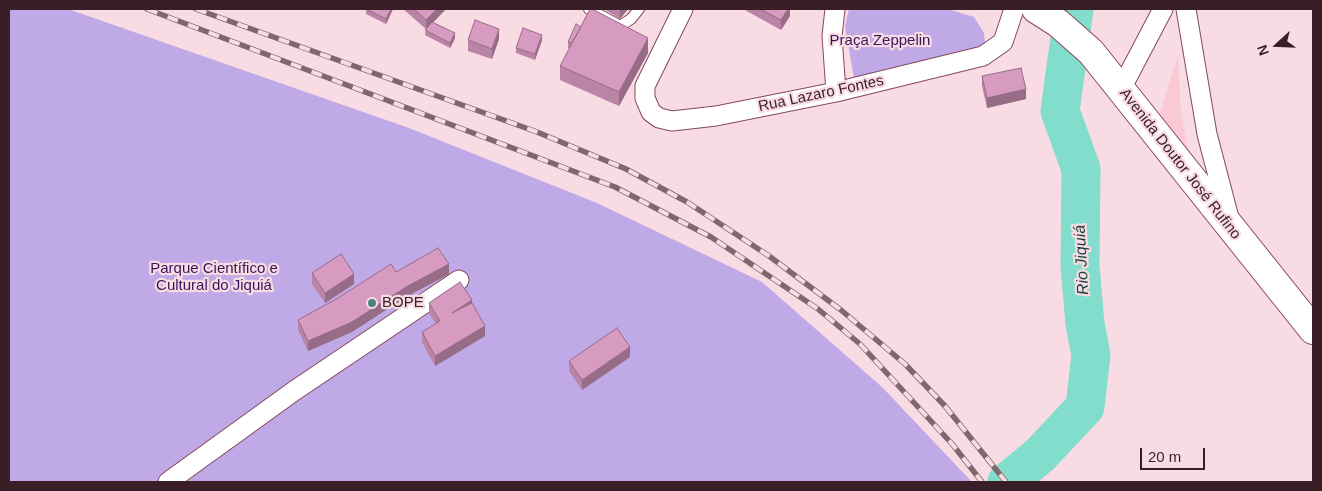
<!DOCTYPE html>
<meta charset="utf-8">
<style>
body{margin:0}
#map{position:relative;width:1322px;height:491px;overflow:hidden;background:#f9dce3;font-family:Helvetica,sans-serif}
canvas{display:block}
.frame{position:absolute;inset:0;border:10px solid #391e26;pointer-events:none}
.north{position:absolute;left:1252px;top:20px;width:50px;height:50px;-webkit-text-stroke:4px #f9dce3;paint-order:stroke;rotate:250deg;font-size:14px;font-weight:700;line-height:20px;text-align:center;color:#391e26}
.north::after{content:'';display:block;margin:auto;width:18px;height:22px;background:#391e26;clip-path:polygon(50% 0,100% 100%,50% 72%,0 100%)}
.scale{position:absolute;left:1140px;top:448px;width:65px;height:22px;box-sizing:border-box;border:2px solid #391e26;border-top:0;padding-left:6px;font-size:15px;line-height:18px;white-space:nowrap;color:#391e26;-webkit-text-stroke:4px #f9dce3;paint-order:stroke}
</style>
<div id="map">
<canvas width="1322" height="491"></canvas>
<div class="frame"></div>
<div class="north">N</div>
<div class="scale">20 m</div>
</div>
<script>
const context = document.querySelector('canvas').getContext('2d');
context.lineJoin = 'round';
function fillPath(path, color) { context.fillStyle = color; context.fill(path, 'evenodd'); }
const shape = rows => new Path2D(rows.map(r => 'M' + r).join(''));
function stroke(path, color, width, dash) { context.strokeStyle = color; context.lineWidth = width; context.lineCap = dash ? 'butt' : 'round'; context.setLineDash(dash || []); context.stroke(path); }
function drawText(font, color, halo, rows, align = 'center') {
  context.font = font + ' Helvetica,sans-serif'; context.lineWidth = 4.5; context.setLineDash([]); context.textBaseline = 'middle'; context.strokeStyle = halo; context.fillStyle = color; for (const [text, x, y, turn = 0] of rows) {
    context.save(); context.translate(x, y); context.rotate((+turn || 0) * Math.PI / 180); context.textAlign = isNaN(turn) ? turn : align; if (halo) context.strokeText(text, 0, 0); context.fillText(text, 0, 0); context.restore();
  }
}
fillPath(shape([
 [1178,55,1181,113,1195,183,1154,124,1160,113]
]), '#f9c9d6');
fillPath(shape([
 [9,9,68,9,409,128,597,203,762,282,882,387,972,482,9,482],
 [849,9,948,9,974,17,984,33,985,44,983,48,854,78,845,27]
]), '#bfa9e6');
stroke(shape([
 [1007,482,1040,455,1085,407,1091,355,1085,324,1080,266,1081,169,1060,111,1074,9]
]), '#83ddcc', 39);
const lane = shape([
 [589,9,620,26,631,19,639,9]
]);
const street = shape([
 [683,9,645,86,645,98,651,112,659,118,672,121,716,116,836,92,983,56,1003,42,1014,9],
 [835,9,832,36,836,92],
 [1186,9,1207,134,1229,218],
 [1121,89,1163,9],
 [168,482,294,391,459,280]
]);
const primary = shape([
 [1036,9,1058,23,1091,52,1313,330]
]);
stroke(lane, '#85485b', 12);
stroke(street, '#85485b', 21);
stroke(primary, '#85485b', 30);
stroke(lane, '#fff', 10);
stroke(street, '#fff', 19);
stroke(primary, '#fff', 28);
const rail = shape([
 [147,9,615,187,711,237,818,309,860,344,953,445,982,482],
 [196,9,537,132,626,169,687,202,769,256,841,310,905,364,945,406,1006,482]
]);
stroke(rail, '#82666e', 5.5);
stroke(rail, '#f9dce3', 4, [11]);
fillPath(shape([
 [366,9,393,9,386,24,366,14],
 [403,9,446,9,433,22,455,38,450,48,425,35,426,29],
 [604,9,628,9,620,19],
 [743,9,790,9,790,16,781,30],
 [499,39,492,59,468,51,468,40],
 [542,40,535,60,516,53,516,48],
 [568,42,648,53,619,106,560,80,560,66,570,48,568,48],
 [982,76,1026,99,987,108,982,86],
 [396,272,449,274,406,297,352,332,308,351,298,330,298,320],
 [312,273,354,284,325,303,312,284],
 [429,303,472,303,485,336,435,366,422,342,422,332,436,324,429,313],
 [630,357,582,390,569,371,569,361]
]), '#b984a6');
fillPath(shape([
 [391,9,393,9,386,24,386,19],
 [437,9,446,9,426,30,426,20],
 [620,9,628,9,620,19],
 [788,9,790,9,790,16,781,30,781,20],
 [499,29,499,39,492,59,492,49],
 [455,33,455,38,450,48,450,43],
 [542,35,542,40,535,60,535,54],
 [648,38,648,53,619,106,619,92],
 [1026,89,1026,99,987,108,987,98],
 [449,264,449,274,406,297,352,332,308,351,308,341,406,287],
 [354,274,354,284,325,303,325,293],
 [472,300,472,310,452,313],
 [485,326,485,336,435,366,435,356],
 [630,347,630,357,582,390,582,380]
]), '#966c87');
const building = shape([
 [366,9,391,9,386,19,366,9],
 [414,9,437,9,426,20,414,9],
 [590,9,592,9,648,38,619,92,560,66,590,9],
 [760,9,788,9,781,20,760,9],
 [475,20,499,29,492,49,468,40,475,20],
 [432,22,455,33,450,43,425,30,432,22],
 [576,24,581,27,572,43,568,42,576,24],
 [523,28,542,35,535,54,516,48,523,28],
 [1021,68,1026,89,987,98,982,76,1021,68],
 [438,248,449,264,406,287,352,322,308,341,298,320,338,298,391,264,396,272,438,248],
 [341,254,354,274,325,293,312,273,341,254],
 [460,282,472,300,452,313,472,303,485,326,435,356,422,332,440,321,429,303,460,282],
 [617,328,630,347,582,380,569,361,617,328]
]);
fillPath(building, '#d79ac1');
stroke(building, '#966c87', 1);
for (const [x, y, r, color] of [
 [372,303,5,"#42867a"]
]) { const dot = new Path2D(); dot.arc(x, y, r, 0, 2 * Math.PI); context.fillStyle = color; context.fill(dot); stroke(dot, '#f9dce3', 2); }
drawText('15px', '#38165e', '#f9dce3', [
 ["Praça Zeppelin",880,41],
 ["Parque Científico e",214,269],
 ["Cultural do Jiquiá",214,286]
]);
drawText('15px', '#391e26', '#f9dce3', [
 ["Rua Lazaro Fontes",821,94,-12],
 ["Avenida Doutor José Rufino",1180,164,52]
]);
drawText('15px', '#391e26', '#f9dce3', [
 ["BOPE",382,303]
], 'left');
drawText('italic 16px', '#143e37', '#f9dce3', [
 ["Rio Jiquiá",1082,260,-93]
]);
</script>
